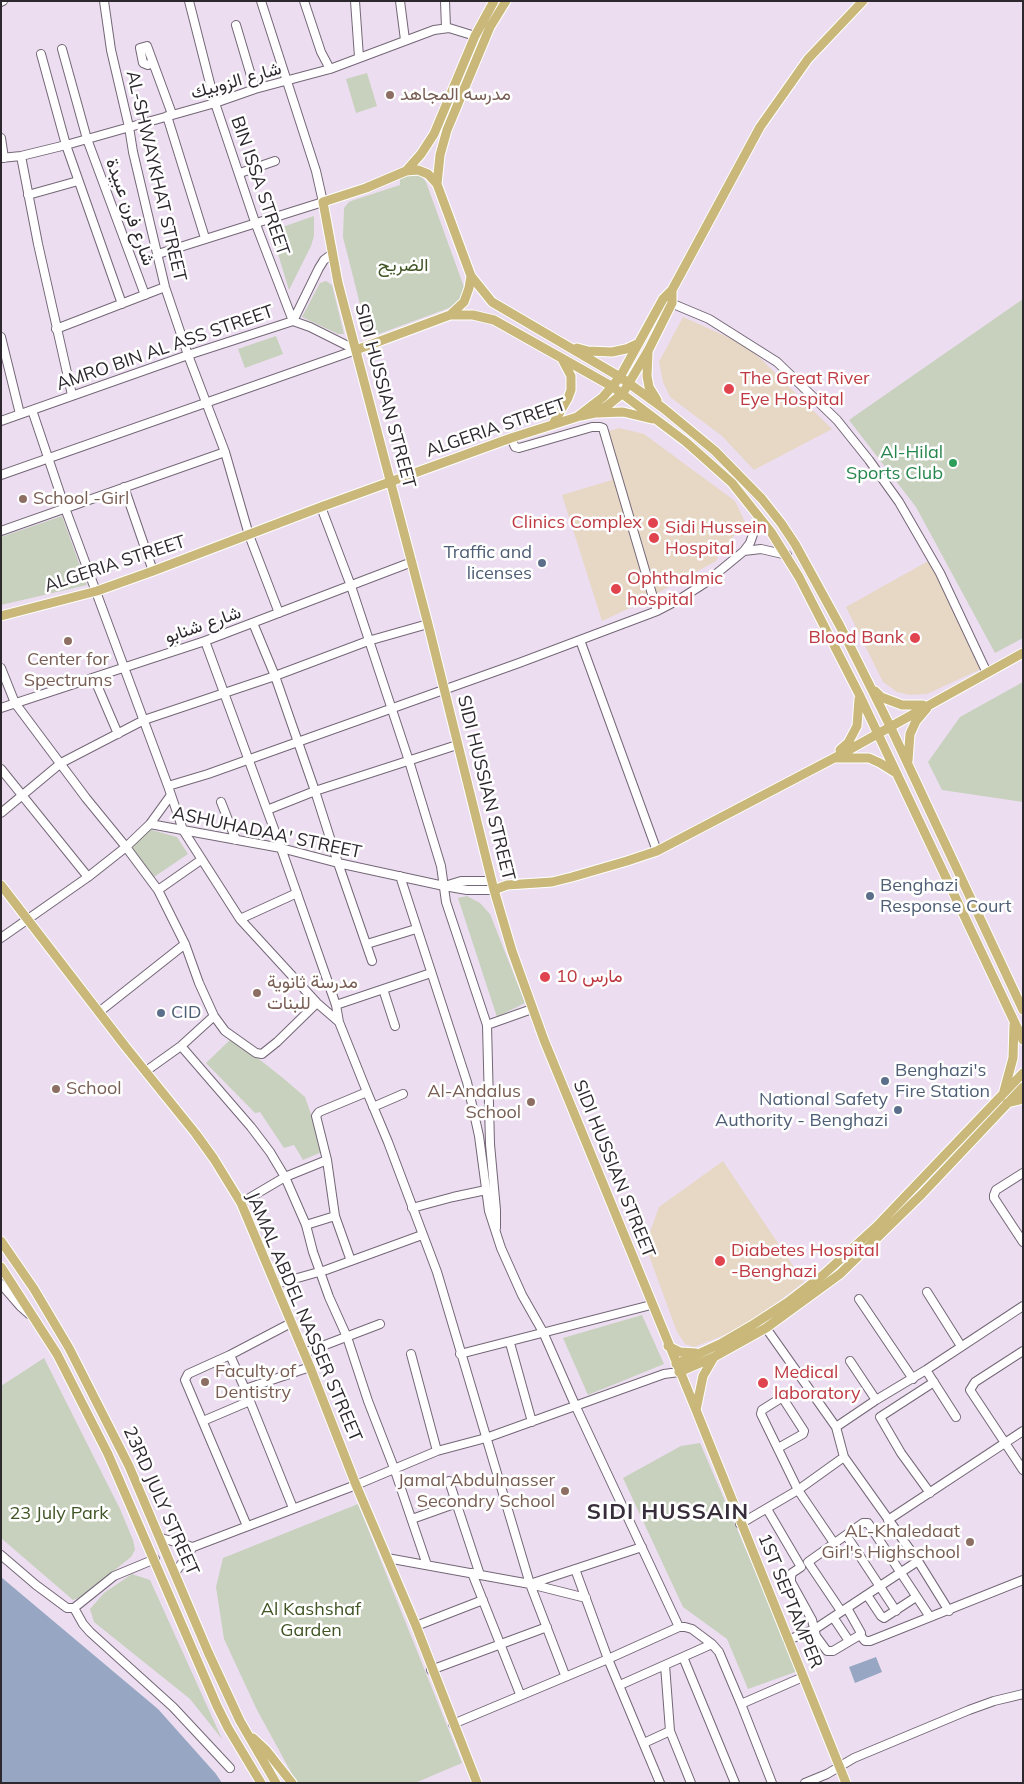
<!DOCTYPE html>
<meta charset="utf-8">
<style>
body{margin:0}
#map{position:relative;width:1024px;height:1784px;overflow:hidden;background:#ecdef0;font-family:Mulish,sans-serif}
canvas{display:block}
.frame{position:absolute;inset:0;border:2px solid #2d272e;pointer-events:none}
</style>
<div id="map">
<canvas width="1024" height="1784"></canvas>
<div class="frame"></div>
</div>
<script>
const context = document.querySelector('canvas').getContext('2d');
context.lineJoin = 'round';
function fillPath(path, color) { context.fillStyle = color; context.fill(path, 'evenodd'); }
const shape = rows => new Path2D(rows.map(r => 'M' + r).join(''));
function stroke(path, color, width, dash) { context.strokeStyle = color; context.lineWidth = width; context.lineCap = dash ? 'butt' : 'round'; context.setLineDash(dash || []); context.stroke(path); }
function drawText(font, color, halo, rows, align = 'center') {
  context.font = font + ' Mulish,Vazirmatn,sans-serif'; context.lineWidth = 5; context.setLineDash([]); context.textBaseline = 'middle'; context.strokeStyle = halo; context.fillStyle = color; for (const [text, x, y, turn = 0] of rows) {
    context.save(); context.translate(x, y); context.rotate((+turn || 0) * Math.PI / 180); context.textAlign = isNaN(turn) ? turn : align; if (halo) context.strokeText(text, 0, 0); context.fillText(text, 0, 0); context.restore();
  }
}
fillPath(shape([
 [683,317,741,343,760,358,832,429,754,470,722,436,670,397,663,382,659,362],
 [619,428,644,434,735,501,745,522,720,553,716,561,634,606,602,621,562,495,612,480,605,450,599,434],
 [930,560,983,668,927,694,910,695,897,692,883,682,846,607],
 [723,1161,804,1282,745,1327,694,1347,685,1344,677,1332,643,1239,650,1232,659,1207]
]), '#e7d7c5');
fillPath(shape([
 [367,73,377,106,356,113,346,79],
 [405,174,420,175,426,182,465,290,457,305,376,335,365,324,343,237,344,208,349,202,354,200,400,185,400,178],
 [314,216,314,236,311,246,289,290,271,231],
 [326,281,332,285,344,334,338,334,302,317,320,283],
 [1023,299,1023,638,995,653,916,507,849,420],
 [276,336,283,354,245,368,238,349],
 [62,516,87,585,1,605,1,537],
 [1023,682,1023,802,942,790,928,762,960,717],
 [148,829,177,837,188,854,151,879,127,843],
 [467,896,480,903,490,914,525,1003,497,1017,458,898],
 [232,1038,283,1078,305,1097,324,1151,303,1160,294,1145,284,1148,260,1112,255,1113,206,1063],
 [642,1315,664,1364,588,1395,563,1338],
 [44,1358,120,1509,133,1540,135,1550,131,1557,96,1585,86,1595,73,1600,1,1538,1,1386],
 [700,1443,798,1671,748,1689,727,1639,683,1607,623,1478,681,1446],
 [358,1504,462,1763,415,1783,297,1783,257,1710,224,1639,216,1587,223,1558],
 [132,1574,150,1580,222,1739,190,1699,94,1622,90,1609,104,1593]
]), '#c7d1bd');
fillPath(shape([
 [1,1577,158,1709,216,1774,222,1783,1,1783],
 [876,1657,882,1672,855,1683,849,1667]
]), '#97a7c3');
const minor = shape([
 [104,1,111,50,129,127,133,152,165,287,188,355,225,452],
 [189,1,215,103,255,222,293,321],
 [304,1,321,52,330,69],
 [355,1,359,57],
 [400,1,405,40],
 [445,1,446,28],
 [1,2,3,1],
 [236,25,255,89],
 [62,49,87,139,145,295],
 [41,54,66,145,122,304],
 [152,63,148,65,143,63,140,48,147,46,172,114],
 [167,116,205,238],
 [1,138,4,158],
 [21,156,38,244,72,395],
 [1,158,21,156,66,145,215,103,255,89,330,69,434,30,449,28,475,36],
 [240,173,275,161],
 [28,195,78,181],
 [158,254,323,202,316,171,261,1],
 [666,301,709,319,777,362,837,420,869,460,899,502,940,573,987,673],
 [293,321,310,327,356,350],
 [56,329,165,287],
 [1,337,20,414],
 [32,410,65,508,168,786,183,830,240,919,317,1003,339,1022,367,1092,388,1142,437,1272,530,1584,565,1675],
 [1,421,188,355,293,321,319,268,324,260,332,254],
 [511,438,515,447,519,448,592,427,600,427,603,428,657,611],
 [1,475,356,350],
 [124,487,153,571],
 [321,507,351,586,409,761,441,866,446,902,487,1025,532,1009],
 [1,531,225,452,249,535,279,613],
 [744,551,761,549,787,555],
 [253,623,275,676,315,791,338,863,372,961],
 [580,640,657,851],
 [205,641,281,848,336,1005,339,1022],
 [1,668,15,703,86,798,126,847,158,890,185,944,199,983,214,1016,225,1031,256,1053,262,1054,277,1042,317,1003],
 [94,678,118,734],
 [1,708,205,641,412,562],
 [1,769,88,877],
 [168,786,208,774,519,663,657,611,680,599,705,583,744,551,750,543,759,517],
 [221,802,236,840],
 [267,810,315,791,457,745],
 [1,813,61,763,144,720,275,676,368,641,428,624],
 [150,824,171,795],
 [400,876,467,1082,479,1136,489,1211,501,1248,522,1295,543,1332,576,1407,679,1627,685,1627,692,1629,712,1644,719,1652,741,1704,803,1677],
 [448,885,461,881,492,881],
 [158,890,201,860],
 [240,919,297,893],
 [1,938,88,877,126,847,150,824,281,848,338,863,444,886,467,890,494,890],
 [367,944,416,929],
 [383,989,395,1026],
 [336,1005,431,973],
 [99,1012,185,944],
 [487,1025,490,1144,496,1210,496,1228],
 [181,1046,251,1127,270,1152,285,1177,306,1225,313,1252,329,1297,347,1337,368,1401,394,1468,427,1565],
 [146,1071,181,1046,214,1016],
 [373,1107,403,1094],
 [1023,1173,996,1190,994,1195,994,1198,1023,1242],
 [241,1203,285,1177,327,1160],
 [412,1208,453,1197,486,1190],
 [306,1225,335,1216],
 [351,1261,335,1216,327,1160,316,1116,319,1112,367,1092],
 [1,1284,20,1306,29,1314],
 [276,1284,326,1270,422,1235],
 [927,1292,961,1346],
 [859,1299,913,1379],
 [291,1323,230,1355,245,1389,293,1508],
 [766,1328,836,1427],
 [510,1343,532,1422],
 [1023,1351,975,1382,970,1390,1023,1470],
 [304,1353,380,1324],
 [411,1354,437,1451],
 [460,1354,651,1305],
 [230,1355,188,1374,185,1380,247,1526],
 [850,1361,876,1400],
 [926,1370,956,1417],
 [245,1389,310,1367],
 [203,1421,250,1401],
 [778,1448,803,1434,804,1431,784,1400,781,1398,762,1410,761,1414,798,1490,834,1543],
 [449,1481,480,1575],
 [930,1493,901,1453,880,1417,934,1382],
 [767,1509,801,1567,792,1573,791,1577,791,1582,812,1620,816,1636,827,1651,833,1651,860,1635,861,1633,847,1608],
 [412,1519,457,1503],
 [888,1520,1023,1431],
 [740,1524,798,1490,844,1457],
 [846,1535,863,1523,868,1523,930,1617],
 [161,1538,193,1547],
 [1,1555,36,1585,67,1608,74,1608,114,1576,155,1559],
 [387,1558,530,1584,586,1598],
 [918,1561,949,1611],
 [575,1569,608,1659,660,1783],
 [175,1573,193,1547,356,1485,437,1451,486,1438,664,1374,679,1372],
 [472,1573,520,1694],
 [530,1584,642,1547],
 [867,1595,881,1616,884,1618,916,1597],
 [74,1608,83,1624,90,1632,173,1707,230,1768],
 [841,1611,808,1562,846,1535,896,1611],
 [833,1617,849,1641],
 [416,1626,483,1600],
 [860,1635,865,1641,870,1641,1023,1580],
 [788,1640,815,1629,918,1561,844,1457,836,1427,876,1400,926,1370,1023,1306],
 [683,1657,735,1783],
 [665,1665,670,1731,691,1783],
 [431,1670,547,1627],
 [620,1685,712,1644],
 [741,1704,772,1783],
 [453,1724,608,1659,679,1627],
 [644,1743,670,1731],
 [805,1783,827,1774,854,1758,969,1710,994,1701,1023,1694]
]);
const major = shape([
 [406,171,421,154,434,134,475,36,494,1],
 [437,184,440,155,447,130,490,27,506,1],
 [450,315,464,302,469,288,471,276],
 [577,348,588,351,612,352,626,349,639,343],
 [356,350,450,315,473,315,494,320,613,387,686,442,732,483,771,532,799,577,859,694,1023,1040],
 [648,353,647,376,649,387,657,400],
 [598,413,623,412,652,419],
 [581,416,595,413,607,406,623,393,649,349,672,303,672,290],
 [553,424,568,398,571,390,571,376,562,359],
 [1,616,97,591,153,571,321,507,511,438,577,417,603,397,620,377,663,299,672,290,760,127,808,59,863,1],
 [875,691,881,697,902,705,923,705],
 [840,750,848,743,857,726,859,699],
 [835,758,869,758,880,763,896,773],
 [908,761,910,734,916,721,927,708],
 [1,885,125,1046,196,1134,214,1159,241,1203,310,1367,356,1485,416,1626,477,1783],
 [494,890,507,885,552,882,572,877,627,861,657,851,838,756,1023,653],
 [1004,1091,1013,1058,1014,1025],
 [1007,1103,1023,1099],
 [1,1241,34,1289,69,1348,129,1466,208,1652,240,1721,276,1783],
 [1,1267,57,1354,108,1454,217,1706,228,1728,261,1783],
 [668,1346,680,1352,696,1353],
 [676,1364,722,1343,751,1326,788,1302,823,1275,877,1226,1023,1073],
 [679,1372,714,1357,766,1328,840,1274,922,1194,1023,1087],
 [696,1410,703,1376,714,1357],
 [253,1738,266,1750,292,1783],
 [846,1783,696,1410,544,1040,512,951,494,890,428,624,338,283,323,202,366,188,406,171,418,170,428,174,437,184,471,276,492,302,620,377,663,408,715,451,762,499,781,523,795,544,840,626,890,726,1023,1010]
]);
stroke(minor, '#746777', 10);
stroke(major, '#fff', 11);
stroke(minor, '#fff', 8);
stroke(major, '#c9b879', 9);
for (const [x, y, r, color] of [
 [390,95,5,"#8d6e63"],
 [729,389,6,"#e0444e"],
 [953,463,5,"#2e9e5b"],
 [23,499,5,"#8d6e63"],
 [653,523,6,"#e0444e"],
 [654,538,6,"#e0444e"],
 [542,563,5,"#5c6f8a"],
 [616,589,6,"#e0444e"],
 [915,638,6,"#e0444e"],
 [68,641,5,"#8d6e63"],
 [870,896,5,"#5c6f8a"],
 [545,977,6,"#e0444e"],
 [257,993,5,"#8d6e63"],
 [161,1013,5,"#5c6f8a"],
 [885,1081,5,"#5c6f8a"],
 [56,1089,5,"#8d6e63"],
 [531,1102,5,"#8d6e63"],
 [898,1110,5,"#5c6f8a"],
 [720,1261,6,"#e0444e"],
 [205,1382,5,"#8d6e63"],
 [763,1383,6,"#e0444e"],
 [565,1491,5,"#8d6e63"],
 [970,1542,5,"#8d6e63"]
]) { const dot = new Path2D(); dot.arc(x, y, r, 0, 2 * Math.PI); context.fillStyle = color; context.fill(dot); stroke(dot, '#fff', 2); }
drawText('18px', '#2d272e', '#fff', [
 ["شارع الزوبيك",236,81,-16],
 ["AL-SHWAYKHAT STREET",156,176,77],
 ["BIN ISSA STREET",260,186,71],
 ["شارع فرن عبيدة",130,212,70],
 ["AMRO BIN AL ASS STREET",165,348,-19],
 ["SIDI HUSSIAN STREET",385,396,75],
 ["ALGERIA STREET",496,428,-19],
 ["ALGERIA STREET",115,564,-18],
 ["شارع شنابو",203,625,-19],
 ["SIDI HUSSIAN STREET",486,788,76],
 ["ASHUHADAA' STREET",267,833,12],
 ["SIDI HUSSIAN STREET",614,1169,68],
 ["JAMAL ABDEL NASSER STREET",304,1317,67],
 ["23RD JULY STREET",161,1501,66],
 ["1ST SEPTAMPER",790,1601,68]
]);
drawText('18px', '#785e54', '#fff', [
 ["مدرسه المجاهد",400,95],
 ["School -Girl",33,499],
 ["Center for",68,660,"center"],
 ["Spectrums",68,681,"center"],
 ["مدرسة ثانوية",267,983],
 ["للبنات",267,1004],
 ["School",66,1089],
 ["Al-Andalus",521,1092,"right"],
 ["School",521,1113,"right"],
 ["Faculty of",215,1372],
 ["Dentistry",215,1393],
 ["Jamal Abdulnasser",555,1481,"right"],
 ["Secondry School",555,1502,"right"],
 ["AL-Khaledaat",960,1532,"right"],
 ["Girl's Highschool",960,1553,"right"]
], 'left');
drawText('18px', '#405424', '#fff', [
 ["الضريح",403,266],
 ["23 July Park",59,1514],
 ["Al Kashshaf",311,1610],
 ["Garden",311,1631]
]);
drawText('18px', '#be3a42', '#fff', [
 ["The Great River",740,379],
 ["Eye Hospital",740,400],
 ["Clinics Complex",642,523,"right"],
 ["Sidi Hussein",665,528],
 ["Hospital",665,549],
 ["Ophthalmic",627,579],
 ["hospital",627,600],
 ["Blood Bank",904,638,"right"],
 ["10 مارس",556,977],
 ["Diabetes Hospital",731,1251],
 ["-Benghazi",731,1272],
 ["Medical",774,1373],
 ["laboratory",774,1394]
], 'left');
drawText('18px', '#27864d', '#fff', [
 ["Al-Hilal",943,453],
 ["Sports Club",943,474]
], 'right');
drawText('18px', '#4e5e75', '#fff', [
 ["Traffic and",532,553,"right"],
 ["licenses",532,574,"right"],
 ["Benghazi",880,886],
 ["Response Court",880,907],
 ["CID",171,1013],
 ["Benghazi's",895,1071],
 ["Fire Station",895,1092],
 ["National Safety",888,1100,"right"],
 ["Authority - Benghazi",888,1121,"right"]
], 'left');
context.letterSpacing = '1px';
drawText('bold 22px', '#382d3a', '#fff', [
 ["SIDI HUSSAIN",668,1512]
]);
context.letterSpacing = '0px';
</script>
